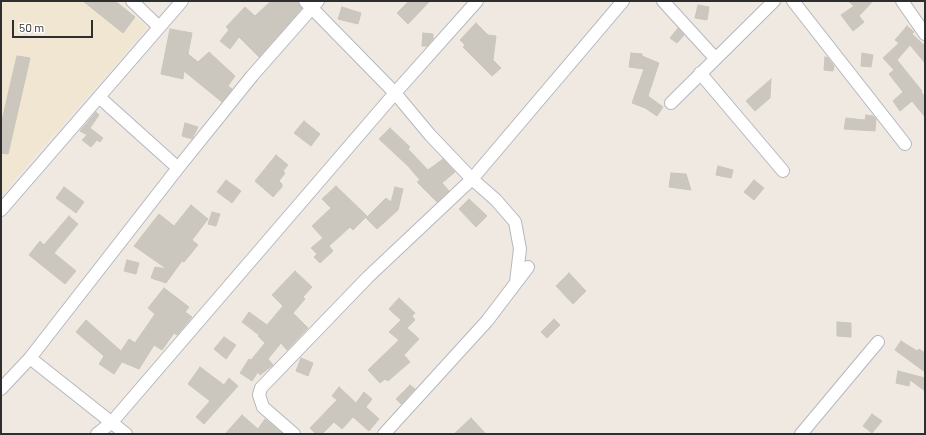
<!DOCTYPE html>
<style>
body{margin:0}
#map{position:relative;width:926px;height:435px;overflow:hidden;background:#efe9e1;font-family:Barlow,sans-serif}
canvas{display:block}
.frame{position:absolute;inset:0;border:2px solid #2e2e2e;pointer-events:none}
.scale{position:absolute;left:12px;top:20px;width:81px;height:18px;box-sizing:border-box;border:2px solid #2e2e2e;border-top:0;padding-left:5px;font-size:12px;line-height:14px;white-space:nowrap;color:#2e2e2e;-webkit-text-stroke:3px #fff;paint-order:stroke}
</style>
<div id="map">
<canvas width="926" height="435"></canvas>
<div class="frame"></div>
<div class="scale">50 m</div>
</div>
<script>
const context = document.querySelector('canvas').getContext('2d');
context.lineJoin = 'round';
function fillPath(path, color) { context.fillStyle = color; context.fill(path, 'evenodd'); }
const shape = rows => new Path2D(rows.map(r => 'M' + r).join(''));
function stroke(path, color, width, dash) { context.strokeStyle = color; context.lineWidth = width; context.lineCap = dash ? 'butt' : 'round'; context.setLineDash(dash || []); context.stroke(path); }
fillPath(shape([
 [1,1,118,1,147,28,1,195]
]), '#f0e6d1');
const building = shape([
 [83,1,115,1,135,17,123,33,83,1],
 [271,1,298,1,302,8,259,57,239,37,230,49,220,41,229,30,226,27,245,7,255,16,271,1],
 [409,1,430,1,408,24,397,13,409,1],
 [848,1,873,1,859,16,864,22,853,31,841,15,854,6,848,1],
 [698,5,709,7,707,20,695,18,698,5],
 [342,7,361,13,358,24,338,19,342,7],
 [476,23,488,35,496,36,493,60,501,68,492,76,463,47,465,45,460,40,476,23],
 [907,26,914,32,912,34,925,46,925,63,910,45,897,60,922,91,921,92,925,97,925,117,912,101,900,111,893,101,903,92,889,74,894,70,883,58,899,43,895,40,907,26],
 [678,28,684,35,677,43,670,38,678,28],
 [170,29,192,33,188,54,198,62,209,52,235,76,228,86,232,89,222,102,184,71,183,79,161,74,170,29],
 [423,33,433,34,433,39,427,46,422,46,423,33],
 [631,53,642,54,642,56,659,63,648,96,663,107,657,116,645,108,632,103,644,69,629,67,631,53],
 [862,53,873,55,871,67,861,66,862,53],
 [17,56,30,58,8,154,1,153,1,125,17,56],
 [825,57,828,58,834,66,833,71,824,70,825,57],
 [771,79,770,98,755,111,746,101,771,79],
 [96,112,99,115,90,128,103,138,100,142,97,140,91,147,82,140,87,135,80,131,96,112],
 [866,115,873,116,876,119,875,131,844,129,846,118,865,120,866,115],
 [304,121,320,134,311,146,294,133,304,121],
 [185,123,198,127,192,139,182,136,185,123],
 [390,128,410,147,408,149,428,170,443,159,455,172,442,183,449,191,437,202,417,182,420,180,408,166,379,139,390,128],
 [276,155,288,165,283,171,285,173,279,181,282,184,282,187,273,197,255,181,276,155],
 [718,166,733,170,731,178,716,175,718,166],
 [671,173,686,174,691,190,669,187,671,173],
 [226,180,241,191,232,203,217,192,226,180],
 [754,180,764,188,754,200,744,192,754,180],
 [336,186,367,216,353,230,350,227,329,246,333,251,320,263,314,257,317,254,311,248,323,238,312,226,331,208,322,199,336,186],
 [64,187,84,202,76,213,56,198,64,187],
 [395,187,403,189,398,210,377,229,366,218,386,198,391,202,395,187],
 [469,199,487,216,476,227,459,209,469,199],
 [191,205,208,219,192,240,198,245,184,262,182,261,166,283,151,278,155,267,167,269,134,246,159,214,174,226,191,205],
 [212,212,220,214,216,226,208,224,212,212],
 [69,216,78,224,54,253,76,271,65,284,29,255,40,241,44,245,69,216],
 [127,260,139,263,136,274,124,271,127,260],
 [295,271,312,287,303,297,305,299,293,313,308,328,287,350,281,343,268,359,273,365,260,375,258,372,252,381,240,373,249,359,251,360,265,343,258,336,259,335,242,322,249,312,267,325,283,306,272,295,295,271],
 [569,273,586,291,573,304,556,286,569,273],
 [164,288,189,307,185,312,192,317,177,335,174,333,162,350,154,345,139,369,122,362,114,374,99,364,104,356,76,332,86,320,121,351,129,339,135,343,155,314,148,308,164,288],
 [399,298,415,313,412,316,415,320,407,328,419,339,404,355,410,362,388,381,385,379,380,383,368,370,399,340,389,332,401,320,389,309,399,298],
 [554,319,560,325,547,338,541,332,554,319],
 [837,322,851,323,851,337,837,336,837,322],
 [224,337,236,345,226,359,214,349,224,337],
 [901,341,917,351,919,349,925,353,925,372,895,350,901,341],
 [301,358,313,363,308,376,296,371,301,358],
 [200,367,224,385,229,378,238,386,204,424,196,417,210,401,188,384,200,367],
 [898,371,925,378,925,391,910,380,909,386,896,383,898,371],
 [410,385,415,389,401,404,396,399,410,385],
 [339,387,356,403,364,392,372,399,366,407,379,419,369,431,353,417,342,429,334,422,322,434,316,434,310,428,337,400,332,396,339,387],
 [872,414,882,421,872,433,863,426,872,414],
 [242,415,258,429,265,419,283,434,225,434,242,415],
 [471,418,486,434,454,434,471,418]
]);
fillPath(building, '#cbc7bf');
stroke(building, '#cbc5ba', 1);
const minor = shape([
 [132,1,159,27],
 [305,1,395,93,430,135,472,179,496,200,515,222,520,249,516,282],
 [663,1,715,58],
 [793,1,905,144],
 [902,1,925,34],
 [700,73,783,171],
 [99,97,178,168],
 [671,103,774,1],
 [1,210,182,1],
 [30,358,126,434],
 [1,389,30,358,178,168,252,76,318,1],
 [97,434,112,422,395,93,477,1],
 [294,434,263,407,259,395,261,388,368,277,472,179,623,1],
 [384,434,487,321,528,267],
 [801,434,878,342]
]);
stroke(minor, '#b4b7c1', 14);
stroke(minor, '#fff', 12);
</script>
